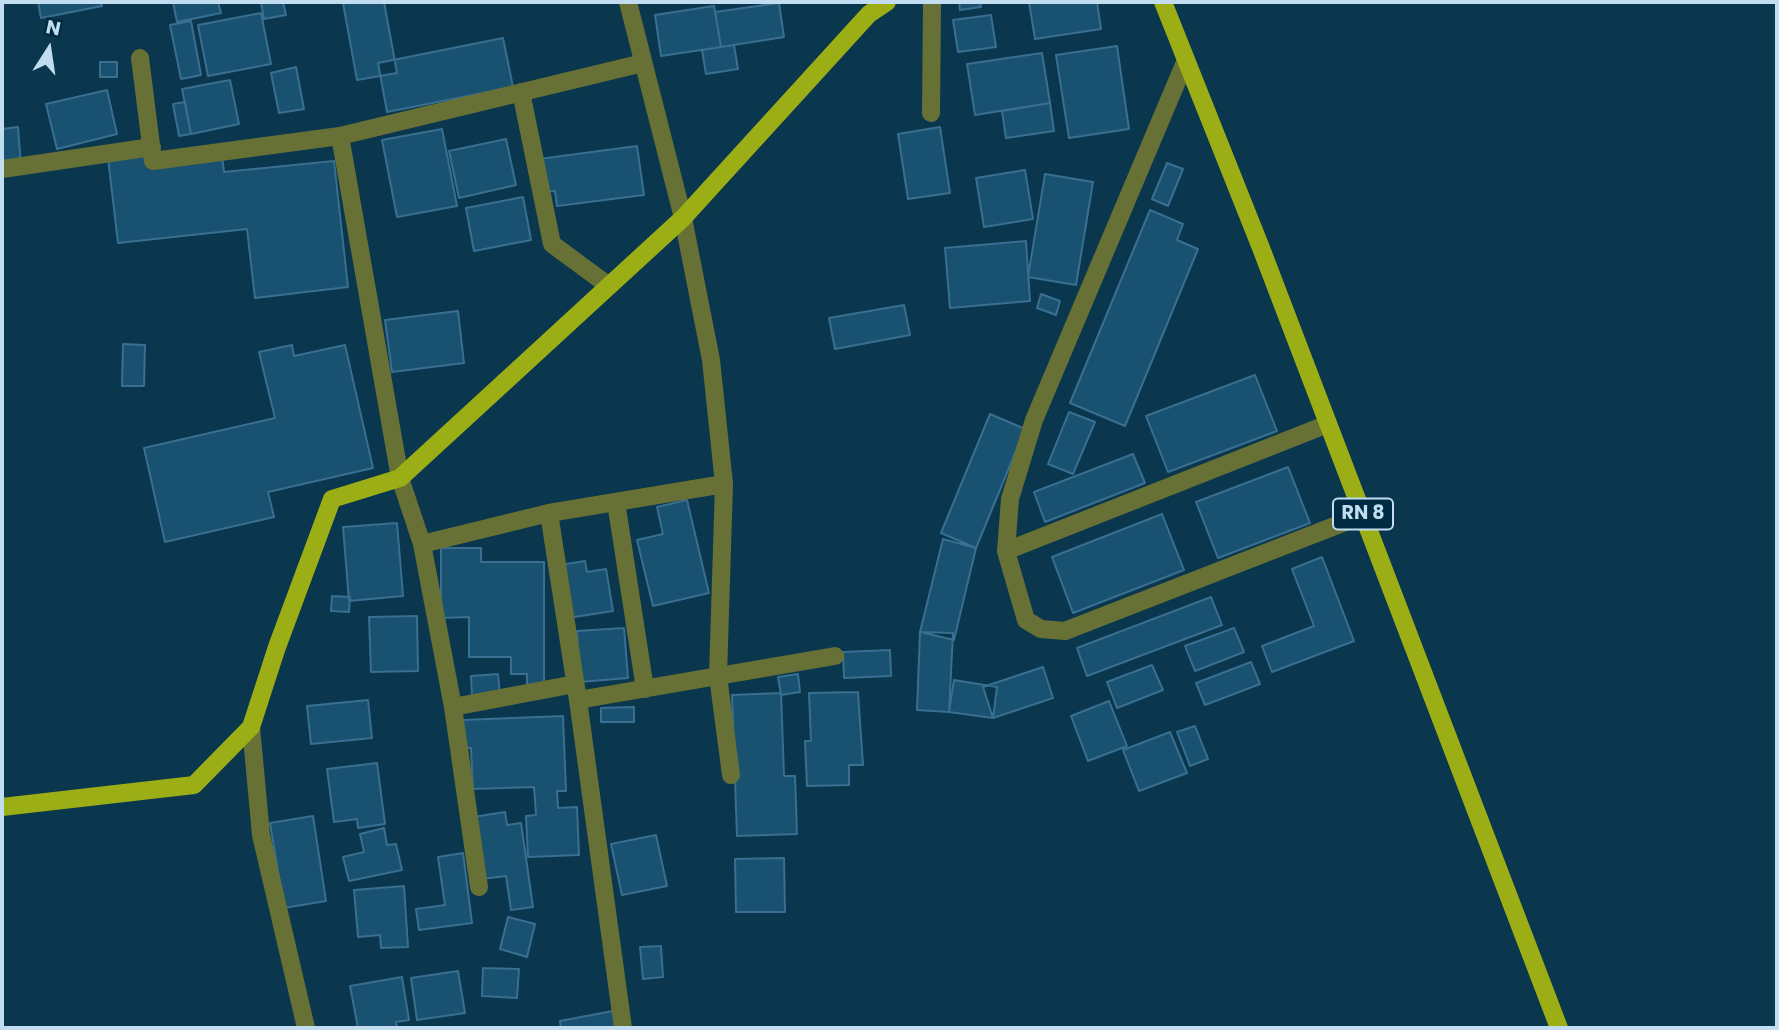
<!DOCTYPE html>
<style>
body{margin:0}
#map{position:relative;width:1779px;height:1030px;overflow:hidden;background:#0a364e;font-family:Poppins,sans-serif}
canvas{display:block}
.frame{position:absolute;inset:0;border:4px solid #c1ddef;pointer-events:none}
.north{position:absolute;left:14px;top:14px;width:70px;height:70px;-webkit-text-stroke:5px #002c43;paint-order:stroke;rotate:12deg;font-size:19px;font-weight:700;line-height:28px;text-align:center;color:#c1ddef}
.north::after{content:'';display:block;margin:auto;width:24px;height:32px;background:#c1ddef;clip-path:polygon(50% 0,100% 100%,50% 72%,0 100%)}
</style>
<div id="map">
<canvas width="1779" height="1030"></canvas>
<div class="frame"></div>
<div class="north">N</div>
</div>
<script>
const context = document.querySelector('canvas').getContext('2d');
context.lineJoin = 'round';
function fillPath(path, color) { context.fillStyle = color; context.fill(path, 'evenodd'); }
const shape = rows => new Path2D(rows.map(r => 'M' + r).join(''));
function stroke(path, color, width, dash) { context.strokeStyle = color; context.lineWidth = width; context.lineCap = dash ? 'butt' : 'round'; context.setLineDash(dash || []); context.stroke(path); }
function drawText(font, color, halo, rows, align = 'center') {
  context.font = font + ' Poppins,sans-serif'; context.lineWidth = 6; context.setLineDash([]); context.textBaseline = 'middle'; context.strokeStyle = halo; context.fillStyle = color; for (const [text, x, y, turn = 0] of rows) {
    context.save(); context.translate(x, y); context.rotate((+turn || 0) * Math.PI / 180); context.textAlign = isNaN(turn) ? turn : align; if (halo) context.strokeText(text, 0, 0); context.fillText(text, 0, 0); context.restore();
  }
}
const building = shape([
 [38,2,101,2,102,6,41,18,38,2],
 [173,2,218,2,221,13,177,22,173,2],
 [261,2,283,2,286,15,264,19,261,2],
 [349,2,384,2,397,73,357,80,343,3,349,2],
 [959,2,980,2,981,7,960,10,959,2],
 [1029,2,1097,2,1101,29,1035,39,1029,2],
 [779,3,784,37,721,47,715,12,779,3],
 [714,6,721,47,661,56,655,15,714,6],
 [261,13,271,64,208,76,198,25,261,13],
 [991,15,996,47,958,52,953,20,991,15],
 [191,21,201,75,181,79,170,25,191,21],
 [503,38,513,87,387,112,378,63,503,38],
 [734,45,738,69,706,74,702,50,734,45],
 [1117,46,1129,129,1069,138,1056,55,1117,46],
 [1042,53,1050,103,975,115,967,64,1042,53],
 [100,62,117,62,117,77,100,77,100,62],
 [296,67,304,109,279,113,271,73,296,67],
 [230,80,239,124,191,134,182,89,230,80],
 [107,90,117,134,57,149,46,104,107,90],
 [185,102,191,134,179,136,173,104,185,102],
 [1050,103,1054,131,1006,138,1002,111,1050,103],
 [18,127,21,165,2,167,2,129,18,127],
 [940,127,950,193,908,199,898,134,940,127],
 [442,129,457,206,397,217,382,140,442,129],
 [506,139,516,185,459,198,449,151,506,139],
 [221,146,224,172,334,161,348,287,255,298,247,229,118,243,108,158,221,146],
 [637,146,644,195,557,206,555,191,544,192,539,159,637,146],
 [1167,163,1183,169,1168,206,1152,199,1167,163],
 [1025,170,1033,219,984,227,976,178,1025,170],
 [1045,174,1093,182,1076,285,1028,277,1045,174],
 [523,197,531,240,474,251,466,208,523,197],
 [1150,210,1183,224,1177,240,1198,249,1125,426,1070,403,1150,210],
 [1026,241,1030,301,950,308,945,248,1026,241],
 [1041,294,1060,301,1056,315,1037,308,1041,294],
 [904,305,910,335,835,349,829,318,904,305],
 [458,311,464,363,392,372,385,320,458,311],
 [123,344,145,345,144,386,122,386,123,344],
 [292,345,294,356,345,345,373,468,268,492,274,517,165,542,144,448,275,418,259,352,292,345],
 [1255,375,1277,431,1168,472,1146,416,1255,375],
 [1069,412,1095,422,1073,474,1048,464,1069,412],
 [990,414,1025,429,976,548,941,533,990,414],
 [1133,454,1145,483,1045,522,1034,492,1133,454],
 [1288,467,1310,523,1218,558,1196,502,1288,467],
 [687,500,709,593,653,606,637,540,663,534,657,507,687,500],
 [1162,514,1184,570,1073,613,1052,557,1162,514],
 [397,523,403,596,349,601,343,527,397,523],
 [943,539,976,548,954,640,920,632,943,539],
 [441,548,481,548,481,562,544,562,544,687,527,687,527,674,511,674,511,657,469,657,469,617,441,618,441,548],
 [1322,557,1354,641,1272,672,1262,646,1314,626,1292,569,1322,557],
 [585,561,587,572,606,569,613,611,568,618,560,565,585,561],
 [332,596,350,597,349,612,331,611,332,596],
 [1211,597,1222,625,1087,676,1077,648,1211,597],
 [417,616,418,671,371,672,369,617,417,616],
 [624,628,628,678,580,682,577,631,624,628],
 [1234,628,1244,652,1195,671,1185,646,1234,628],
 [920,632,953,633,949,712,917,710,920,632],
 [890,650,891,676,844,678,843,652,890,650],
 [1251,662,1260,684,1205,705,1196,683,1251,662],
 [1152,665,1163,690,1117,708,1107,682,1152,665],
 [1043,667,1053,698,993,718,983,687,1043,667],
 [498,674,500,695,472,696,471,676,498,674],
 [798,674,800,692,781,695,778,677,798,674],
 [954,680,997,687,993,718,949,712,954,680],
 [858,692,863,765,849,765,849,785,807,786,805,741,811,741,809,693,858,692],
 [781,693,784,776,795,776,797,834,737,836,732,695,781,693],
 [368,700,372,738,311,744,307,706,368,700],
 [1109,701,1127,746,1088,761,1071,716,1109,701],
 [634,707,634,722,601,722,601,708,634,707],
 [563,716,566,791,557,791,558,808,577,807,579,855,528,857,526,816,536,815,534,787,473,789,471,748,464,748,463,720,563,716],
 [1195,726,1208,759,1190,766,1177,732,1195,726],
 [1170,732,1187,773,1139,791,1123,750,1170,732],
 [377,763,385,824,358,828,357,819,334,822,327,769,377,763],
 [505,812,507,825,521,823,533,907,511,910,506,876,482,879,473,817,505,812],
 [313,816,326,901,284,908,270,823,313,816],
 [384,828,387,845,396,844,402,870,349,881,343,857,364,852,360,834,384,828],
 [656,835,667,886,622,895,611,844,656,835],
 [463,853,472,923,419,930,416,909,445,905,438,857,463,853],
 [784,858,785,912,736,912,735,859,784,858],
 [404,886,408,947,381,948,380,935,358,937,354,890,404,886],
 [508,917,535,924,527,957,500,949,508,917],
 [661,946,663,977,643,979,640,947,661,946],
 [483,968,519,969,517,998,482,996,483,968],
 [458,971,465,1013,417,1020,411,978,458,971],
 [402,977,409,1020,396,1022,397,1028,358,1028,350,986,402,977],
 [613,1011,616,1028,561,1028,560,1021,613,1011]
]);
fillPath(building, '#195170');
stroke(building, '#396f90', 2);
stroke(shape([
 [628,2,683,218,711,360,724,484,718,676,731,775],
 [140,58,153,161,340,136,643,63],
 [1186,60,1034,420,1010,499,1006,551,1026,620,1041,629,1065,631,1363,515],
 [521,92,552,244,609,286],
 [931,113,932,2],
 [340,136,400,478,422,544,453,707,479,887],
 [2,169,152,147],
 [616,502,645,689],
 [549,513,578,700,623,1028],
 [422,544,549,513,724,484],
 [1006,551,1328,424],
 [578,700,835,656],
 [453,707,575,684],
 [251,727,261,835,306,1028]
]), '#677135', 18);
stroke(shape([
 [1163,2,1261,248,1559,1028],
 [2,807,194,785,251,727,277,647,332,499,400,478,683,218,869,14,887,2]
]), '#9cae15', 18);
for (const [x, y, w] of [
 [1363,514,60]
]) { const box = new Path2D(); box.roundRect(x - w / 2, y - 15.5, w, 31, 5); context.fillStyle = '#002c43'; context.fill(box); stroke(box, '#c1ddef', 2); }
drawText('bold 19px', '#c1ddef', null, [
 ["RN 8",1363,514]
]);
</script>
